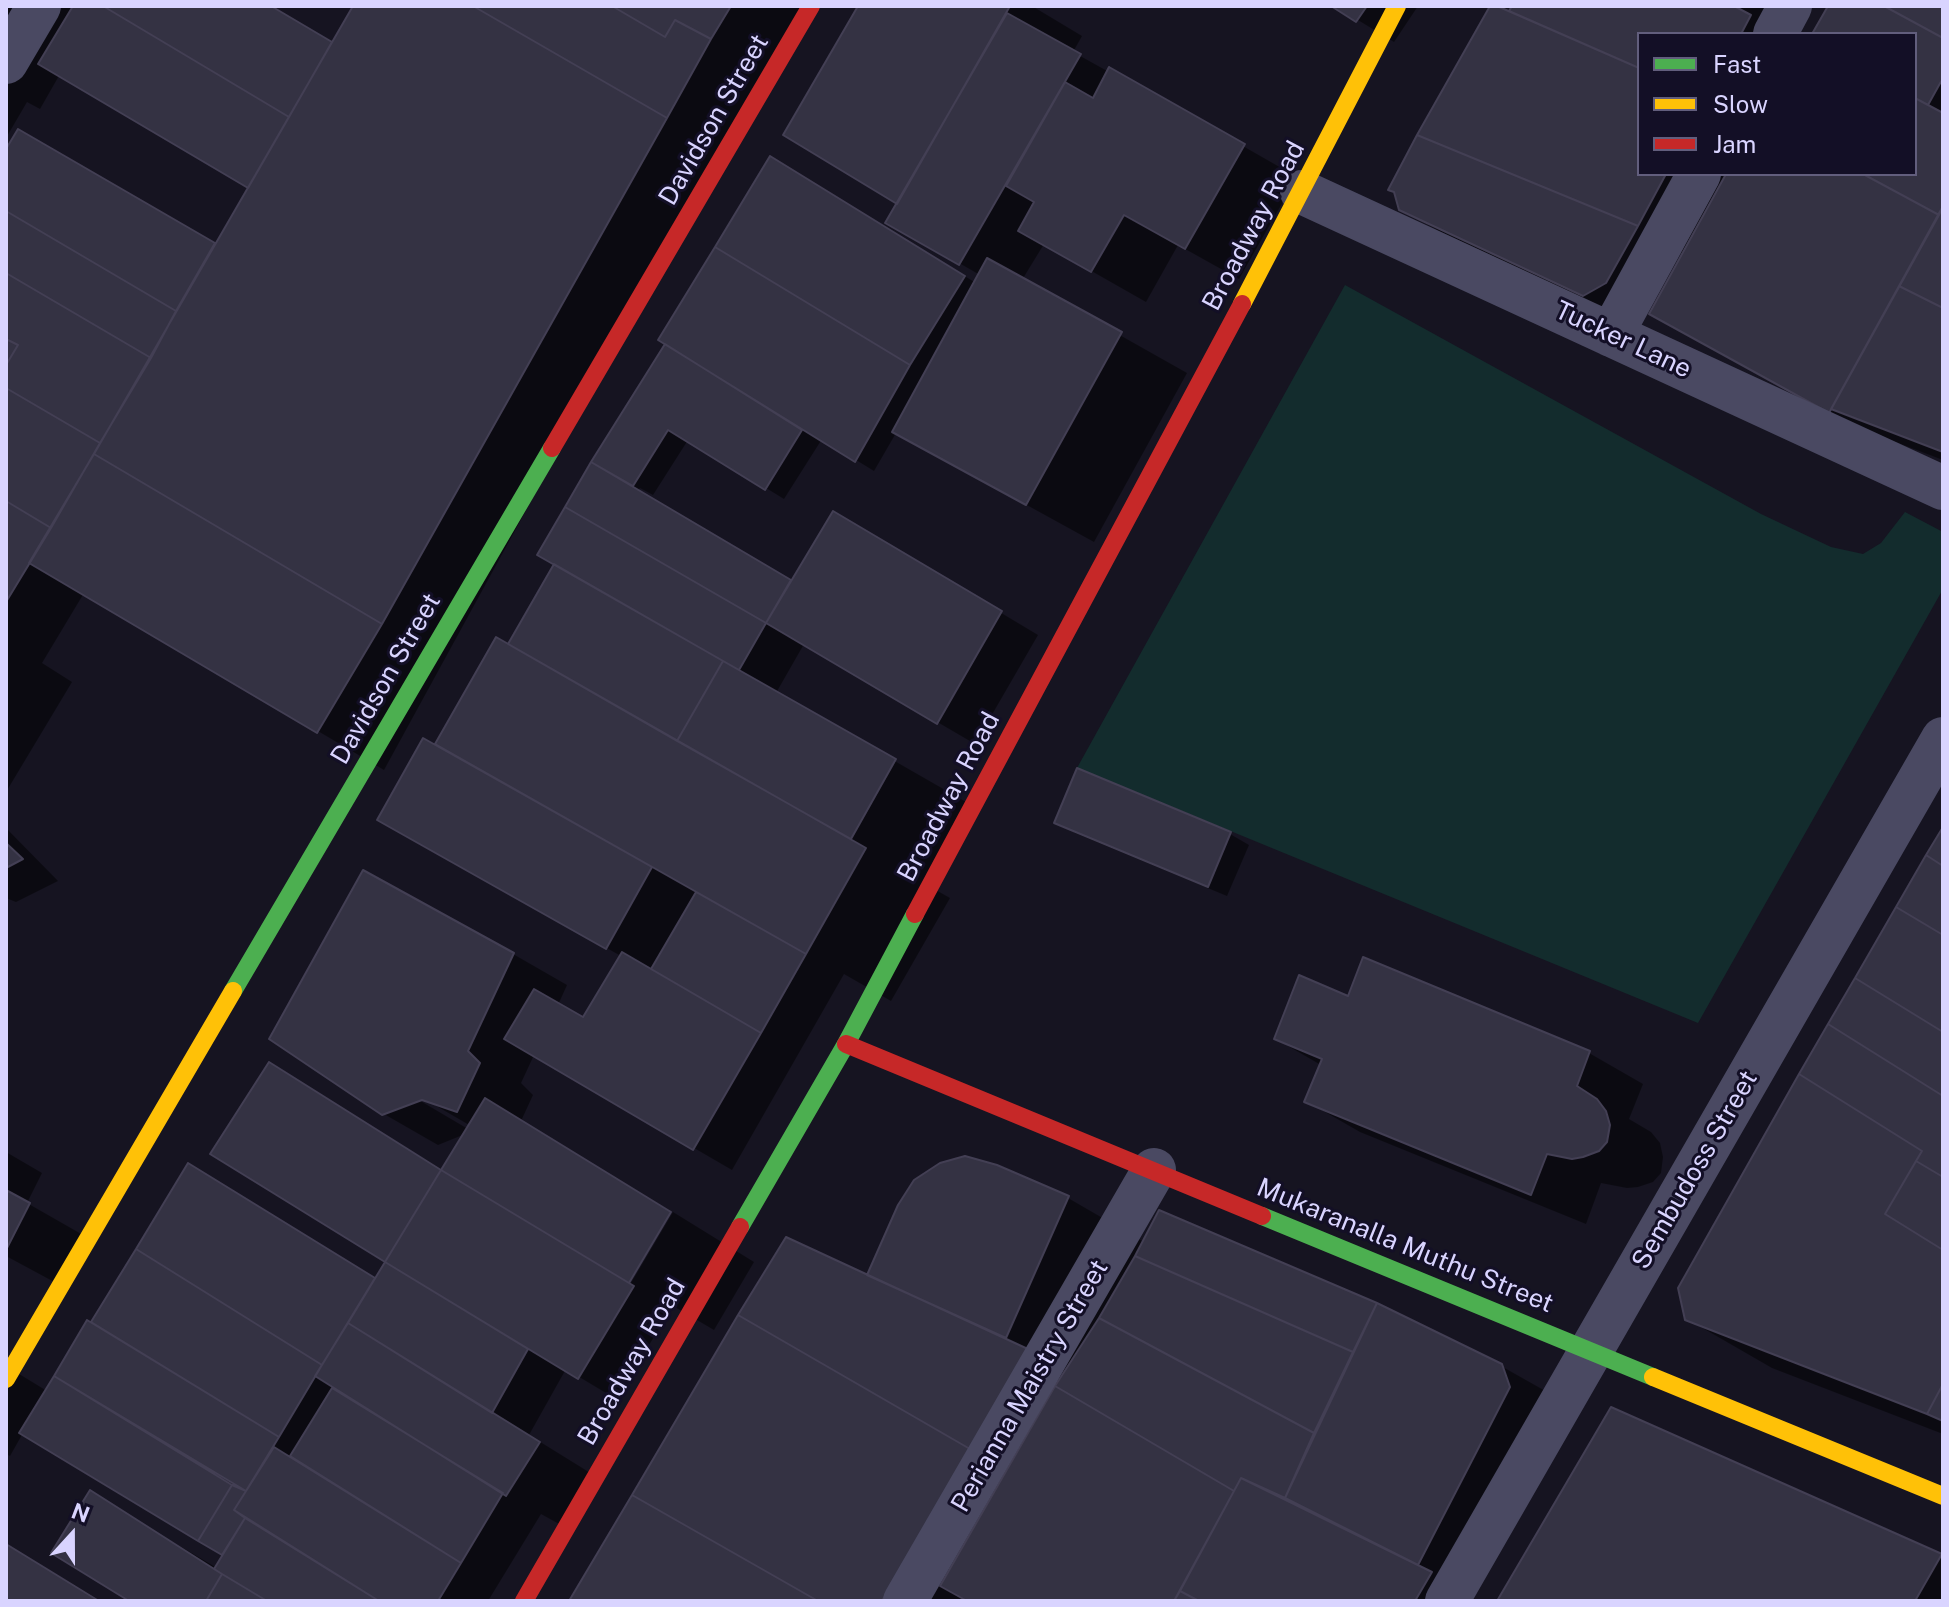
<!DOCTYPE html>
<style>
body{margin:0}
#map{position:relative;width:1949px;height:1607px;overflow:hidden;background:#161421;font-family:"Public Sans",sans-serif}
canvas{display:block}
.frame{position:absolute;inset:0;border:8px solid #d9d4ff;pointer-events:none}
.legend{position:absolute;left:1637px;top:32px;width:280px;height:144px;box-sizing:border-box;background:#130f26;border:2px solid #625e7d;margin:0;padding:10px 14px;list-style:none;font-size:24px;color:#d9d4ff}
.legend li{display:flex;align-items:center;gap:16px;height:40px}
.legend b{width:40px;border:2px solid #625e7d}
.north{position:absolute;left:32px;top:1495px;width:80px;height:80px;-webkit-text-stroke:6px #130f26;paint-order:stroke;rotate:21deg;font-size:22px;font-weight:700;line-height:32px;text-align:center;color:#d9d4ff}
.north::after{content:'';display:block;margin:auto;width:28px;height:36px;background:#d9d4ff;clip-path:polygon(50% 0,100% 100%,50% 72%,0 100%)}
</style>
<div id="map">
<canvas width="1949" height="1607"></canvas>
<div class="frame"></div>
<ul class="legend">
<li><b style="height:10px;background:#4caf50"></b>Fast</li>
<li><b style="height:10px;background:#ffc107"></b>Slow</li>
<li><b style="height:10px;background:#c62828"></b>Jam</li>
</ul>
<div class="north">N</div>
</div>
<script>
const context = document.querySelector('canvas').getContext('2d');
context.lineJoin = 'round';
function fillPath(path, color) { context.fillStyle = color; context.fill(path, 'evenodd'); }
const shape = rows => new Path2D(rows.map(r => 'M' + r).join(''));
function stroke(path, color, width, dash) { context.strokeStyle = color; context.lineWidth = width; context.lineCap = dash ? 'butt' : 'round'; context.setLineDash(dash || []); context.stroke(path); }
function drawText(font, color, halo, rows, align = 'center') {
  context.font = font + ' "Public Sans",sans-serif'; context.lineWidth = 6; context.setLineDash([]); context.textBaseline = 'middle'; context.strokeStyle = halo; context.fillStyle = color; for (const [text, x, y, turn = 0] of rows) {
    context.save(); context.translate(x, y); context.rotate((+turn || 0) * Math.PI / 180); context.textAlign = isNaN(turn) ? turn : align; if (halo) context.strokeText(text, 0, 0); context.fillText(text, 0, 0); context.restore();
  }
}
fillPath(shape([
 [1345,285,1761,514,1831,547,1863,554,1881,543,1905,512,1943,532,1943,589,1698,1023,1077,768]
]), '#132c2d');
fillPath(shape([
 [6,6,268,6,333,44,355,6,802,6,384,770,84,593,42,663,72,682,6,792,6,153,19,132,216,246,250,187,60,74,40,109,27,102,6,138],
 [180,301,183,303,151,361],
 [860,6,1032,6,1082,36,1073,52,1109,72,1110,70,1297,177,1239,279,1178,245,1146,302,1044,244,1022,280,1187,373,1094,542,896,433,874,471,822,439,784,499,688,440,653,495,640,488,638,491,793,582,871,535,1038,635,975,744,804,644,776,693,980,810,934,889,950,898,891,1001,844,974,732,1170,534,1055,521,1083,533,1095,521,1121,669,1210,626,1283,631,1283,673,1212,754,1262,714,1330,663,1300,661,1304,671,1309,616,1399,566,1369,529,1435,592,1474,561,1525,541,1514,488,1601,133,1601,90,1493,217,1568,225,1555,23,1433,10,1456,6,1454,6,1366,47,1391,88,1322,92,1325,188,1166,377,1279,388,1262,307,1087,443,1170,465,1134,438,1145,384,1114,513,954,567,985,558,1005,584,1020,621,956,446,858,436,747,496,640,509,647,619,480,808,181,976,283,980,275,888,222,899,203],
 [414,1093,471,1126,468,1129,412,1096],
 [1335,6,1418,6,1394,42],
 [1492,6,1510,14,1514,6,1804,6,1790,34,1639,34,1639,174,1915,174,1915,34,1814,34,1830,6,1943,6,1943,460,1885,438,1883,442,1706,344,1684,254,1674,250,1622,317,1439,231,1401,209],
 [1057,822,1230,834,1249,845,1227,896,1075,833],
 [6,828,58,881,16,902,6,898],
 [1943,831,1943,1434,1772,1368,1687,1319],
 [1349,999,1589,1053,1643,1084,1629,1119,1651,1132,1660,1143,1663,1157,1661,1173,1653,1182,1638,1187,1627,1188,1601,1183,1586,1224,1360,1132,1306,1101,1321,1065,1276,1039],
 [6,1152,42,1173,27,1203,83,1235,58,1284,6,1256],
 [996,1167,1068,1198,1144,1242,1376,1304,1501,1366,1556,1397,1471,1597,1478,1601,572,1601,868,1277],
 [1611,1409,1943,1557,1943,1601,1500,1601],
 [6,1545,73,1584,101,1601,6,1601]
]), '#0007');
const building = shape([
 [73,6,103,6,289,117,248,188,38,64,73,6],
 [103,6,271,6,332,42,289,117,103,6],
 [353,6,473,6,667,118,382,624,94,454,353,6],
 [473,6,612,6,665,37,675,20,711,39,667,118,473,6],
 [612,6,731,6,711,39,675,20,665,37,612,6],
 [858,6,1010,6,897,204,783,135,858,6],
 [1331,6,1367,6,1356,22,1331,6],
 [1490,6,1497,6,1639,68,1639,174,1666,174,1638,226,1417,135,1490,6],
 [1512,6,1734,6,1751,15,1741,34,1639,34,1639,68,1509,11,1512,6],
 [1828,6,1884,6,1943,38,1943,78,1928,105,1915,98,1915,34,1812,34,1828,6],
 [1884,6,1943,6,1943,38,1884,6],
 [1007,13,1081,54,959,265,885,223,1007,13],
 [1109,67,1245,144,1185,249,1124,215,1091,272,1018,231,1034,202,1006,186,1065,82,1093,98,1109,67],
 [1915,98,1943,113,1943,206,1939,215,1863,174,1915,174,1915,98],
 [18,129,215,243,176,311,6,211,6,149,18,129],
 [1417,135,1638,226,1606,283,1583,296,1399,210,1394,192,1388,190,1417,135],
 [770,156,965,276,910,365,715,247,770,156],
 [1726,174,1863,174,1939,215,1829,413,1649,314,1726,174],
 [1943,206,1943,308,1899,286,1943,206],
 [6,211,176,311,151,358,6,273,6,211],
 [715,247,910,365,855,462,658,340,715,247],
 [987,258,1122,332,1026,505,892,432,987,258],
 [6,273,151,358,100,443,6,388,6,365,18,345,6,339,6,273],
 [1899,286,1943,308,1943,452,1831,409,1899,286],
 [6,339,18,345,6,365,6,339],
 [665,344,802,430,765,490,668,430,633,486,591,462,665,344],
 [6,388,100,443,51,528,6,501,6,388],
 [94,454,382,624,317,733,29,563,94,454],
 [591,462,791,580,766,623,565,507,591,462],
 [6,501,51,528,6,602,6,501],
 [565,507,766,623,739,670,537,555,565,507],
 [833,511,1002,611,937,724,766,623,833,511],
 [554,564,723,661,677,741,508,644,554,564],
 [496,637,866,848,806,954,435,744,496,637],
 [723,661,896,759,851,839,677,741,723,661],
 [423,738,652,867,606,949,377,820,423,738],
 [1077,768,1231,832,1208,887,1054,823,1077,768],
 [1943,827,1943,866,1926,855,1943,827],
 [6,843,23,859,6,868,6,843],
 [1926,855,1943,866,1943,935,1896,907,1926,855],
 [363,870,514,953,468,1051,480,1063,457,1112,422,1100,382,1115,269,1039,363,870],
 [696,892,806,954,761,1033,651,969,696,892],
 [1896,907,1943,935,1943,1032,1855,978,1896,907],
 [622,952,761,1033,693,1150,504,1039,534,989,583,1017,622,952],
 [1363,957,1590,1051,1577,1086,1597,1099,1606,1111,1610,1125,1607,1142,1599,1151,1583,1157,1572,1159,1547,1154,1531,1195,1304,1102,1322,1059,1274,1039,1299,975,1348,996,1363,957],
 [1855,978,1943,1032,1943,1096,1828,1024,1855,978],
 [1828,1024,1943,1096,1943,1177,1916,1161,1922,1151,1799,1074,1828,1024],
 [269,1062,441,1170,385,1262,210,1154,269,1062],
 [1799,1074,1922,1151,1885,1214,1943,1250,1943,1384,1927,1414,1685,1320,1678,1288,1799,1074],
 [485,1098,671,1212,629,1283,441,1170,485,1098],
 [965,1156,997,1165,1069,1196,1006,1338,867,1275,898,1205,914,1180,940,1163,965,1156],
 [1916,1161,1943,1177,1943,1250,1885,1214,1916,1161],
 [188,1163,375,1278,322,1365,136,1249,188,1163],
 [441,1170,634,1286,578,1379,385,1262,441,1170],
 [6,1190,30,1203,6,1250,6,1190],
 [1159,1210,1377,1303,1353,1352,1135,1256,1159,1210],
 [786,1237,1030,1350,970,1449,738,1315,786,1237],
 [136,1249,322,1365,279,1437,91,1322,136,1249],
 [1135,1256,1353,1352,1314,1433,1099,1318,1135,1256],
 [385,1262,528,1349,492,1413,348,1323,385,1262],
 [1377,1303,1502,1364,1510,1387,1418,1565,1285,1498,1377,1303],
 [738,1315,970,1449,882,1601,818,1601,632,1495,738,1315],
 [1099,1318,1314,1433,1285,1498,1241,1478,1234,1491,1055,1386,1099,1318],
 [87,1320,279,1437,246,1491,54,1376,87,1320],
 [348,1323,540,1442,506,1496,315,1376,348,1323],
 [54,1376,232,1485,198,1541,19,1433,54,1376],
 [1943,1384,1943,1421,1927,1414,1943,1384],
 [1055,1386,1234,1491,1174,1601,967,1601,940,1586,1055,1386],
 [332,1388,503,1493,461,1563,290,1456,332,1388],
 [1611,1407,1942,1554,1915,1601,1497,1601,1611,1407],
 [274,1447,461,1563,438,1601,379,1601,234,1510,274,1447],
 [1241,1478,1432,1572,1415,1601,1199,1601,1180,1591,1241,1478],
 [232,1485,246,1491,234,1510,245,1518,222,1555,198,1541,232,1485],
 [90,1490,222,1574,206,1601,129,1601,51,1553,90,1490],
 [632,1495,818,1601,569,1601,632,1495],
 [245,1518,379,1601,267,1601,222,1574,214,1569,245,1518],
 [6,1544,99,1601,6,1601,6,1544],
 [222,1574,267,1601,206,1601,222,1574],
 [1180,1591,1199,1601,1174,1601,1180,1591]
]);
fillPath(building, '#343243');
stroke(building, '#433f54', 2);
stroke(shape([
 [1775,34,1790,6],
 [6,62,39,6],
 [1302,192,1943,488],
 [1611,335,1699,174],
 [905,1601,1154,1170],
 [1447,1601,1943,739]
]), '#4a4962', 44);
stroke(shape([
 [233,991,552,448],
 [1262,1216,1653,1377],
 [740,1227,846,1044,915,914]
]), '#4caf50', 18);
stroke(shape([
 [1242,304,1397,6],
 [1653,1377,1943,1496],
 [6,1379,233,991]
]), '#ffc107', 18);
stroke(shape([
 [552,448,811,6],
 [915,914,1242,304],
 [846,1044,1262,1216],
 [524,1601,740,1227]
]), '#c62828', 18);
drawText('26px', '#d9d4ff', '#130f26', [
 ["Davidson Street",714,120,-60],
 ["Broadway Road",1254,226,-62],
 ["Tucker Lane",1623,340,25],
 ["Davidson Street",386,679,-60],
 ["Broadway Road",949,797,-62],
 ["Sembudoss Street",1695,1170,-60],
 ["Mukaranalla Muthu Street",1405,1246,22],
 ["Broadway Road",632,1362,-60],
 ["Perianna Maistry Street",1030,1386,-60]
]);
</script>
